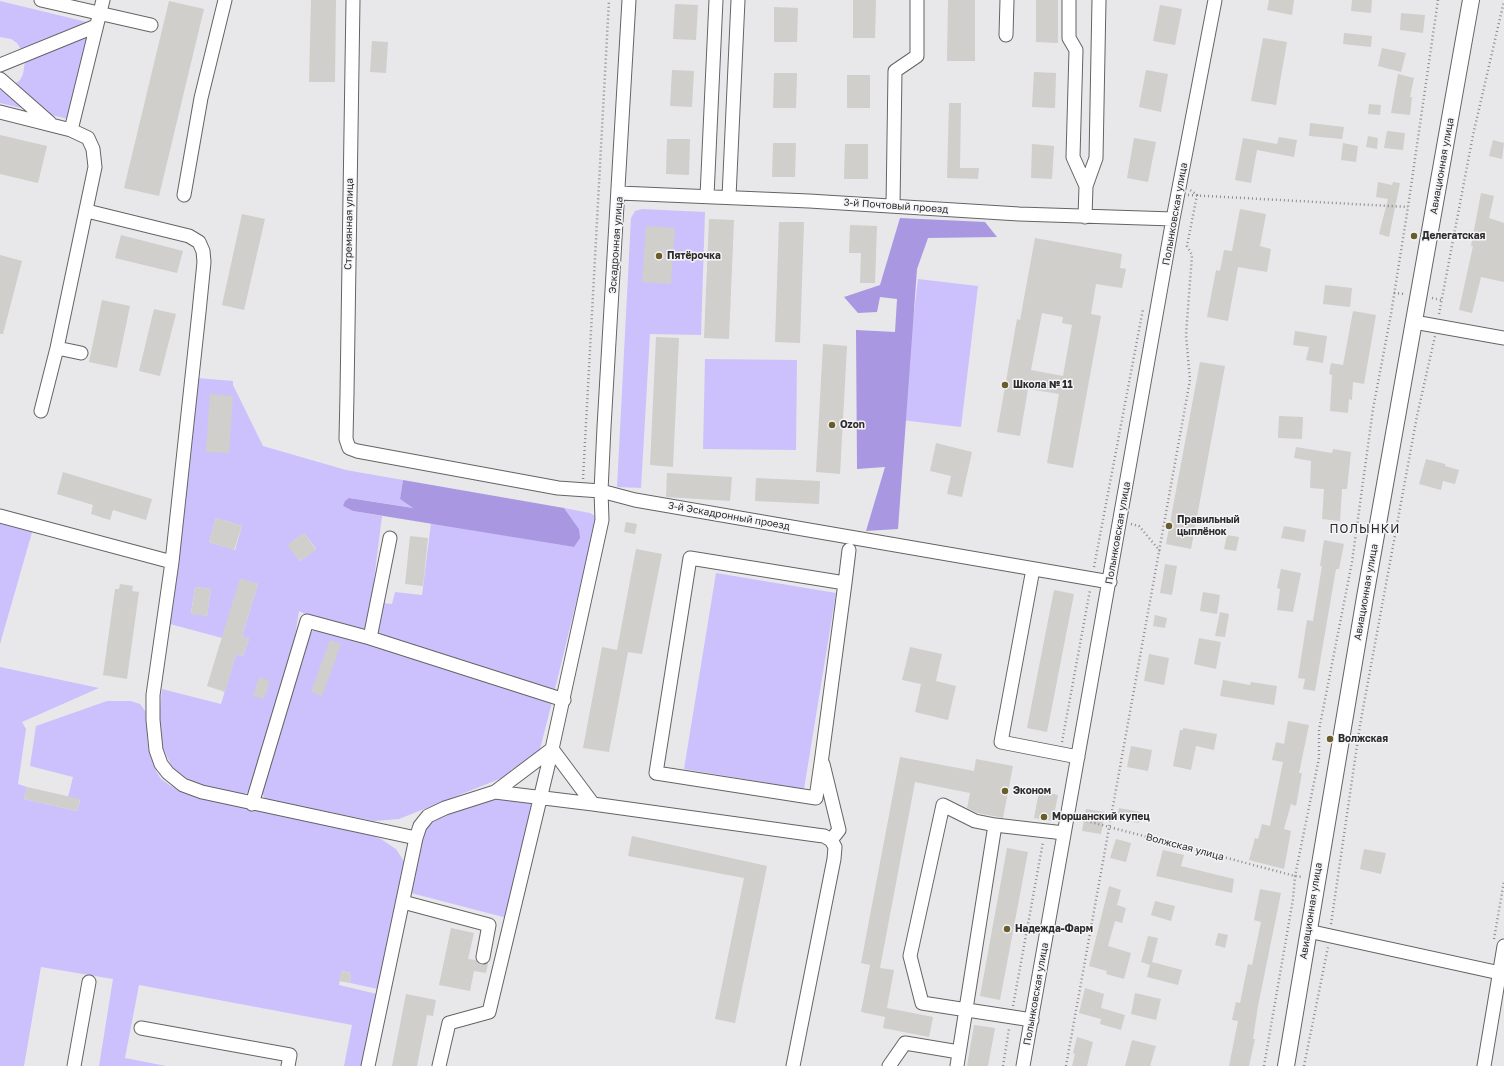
<!DOCTYPE html>
<meta charset="utf-8">
<style>
body{margin:0}
canvas{display:block;background:#e8e7ea}
</style>
<canvas width="1504" height="1066"></canvas>
<script>
const context = document.querySelector('canvas').getContext('2d');
context.lineJoin = 'round';
function fillPath(path, color) { context.fillStyle = color; context.fill(path, 'evenodd'); }
const shape = rows => new Path2D(rows.map(r => 'M' + r).join(''));
function stroke(path, color, width, dash) { context.strokeStyle = color; context.lineWidth = width; context.lineCap = dash ? 'butt' : 'round'; context.setLineDash(dash || []); context.stroke(path); }
function drawText(font, color, halo, rows, align = 'center') {
  context.font = font + ' "Golos Text",sans-serif'; context.lineWidth = 3; context.setLineDash([]); context.textBaseline = 'middle'; context.strokeStyle = halo; context.fillStyle = color; for (const [text, x, y, turn = 0] of rows) {
    context.save(); context.translate(x, y); context.rotate((+turn || 0) * Math.PI / 180); context.textAlign = isNaN(turn) ? turn : align; if (halo) context.strokeText(text, 0, 0); context.fillText(text, 0, 0); context.restore();
  }
}
fillPath(shape([
 [0,1,91,23,23,53,17,43,11,39,0,37],
 [89,33,68,119,0,103,0,90,8,89,20,80,23,74,25,61],
 [642,209,705,212,701,335,650,334,641,488,617,487,631,218,635,211],
 [918,279,978,286,961,427,901,420],
 [705,359,797,360,796,450,703,449],
 [197,378,233,381,233,385,263,446,346,470,403,480,400,499,414,508,350,498,343,506,353,511,382,516,368,627,363,629,317,620,299,611,294,643,254,785,247,793,239,795,200,786,188,780,172,767,162,746,159,718,162,689,221,704,236,654,243,656,249,639,242,636,258,584,241,579,222,638,170,624],
 [216,518,242,526,235,550,209,542],
 [304,533,316,549,300,561,288,545],
 [195,587,211,589,207,616,191,613],
 [564,508,590,513,597,517,554,693,380,637,376,628,384,603,392,604,395,592,422,595,431,523,574,547,579,529],
 [0,520,33,529,0,644],
 [716,573,836,593,804,789,684,769],
 [324,628,552,702,539,753,511,770,512,774,399,819,374,821,265,799,260,788,307,635,313,631],
 [0,667,99,688,22,722,26,729,18,784,27,787,24,799,77,811,80,800,68,797,73,777,30,766,36,726,107,701,131,701,140,704,146,712,148,748,156,771,161,779,171,786,190,795,371,835,381,839,396,849,405,863,378,989,350,983,351,973,342,971,339,985,377,994,363,1066,344,1066,352,1025,139,985,125,1058,166,1066,99,1066,113,979,41,967,24,1066,0,1066],
 [501,797,534,799,507,918,411,893,424,833,428,824,435,818]
]), '#cdc1fd');
fillPath(shape([
 [900,218,985,222,997,237,928,238,917,269,898,529,866,531,885,467,857,469,856,330,895,332,897,299,880,297,877,312,858,313,844,297,880,285],
 [403,480,564,508,579,529,580,538,574,547,353,511,343,506,345,501,349,498,413,508,400,499]
]), '#a998e1');
fillPath(shape([
 [311,0,336,0,335,82,309,82],
 [853,0,876,0,875,38,853,38],
 [948,0,975,0,975,61,947,61],
 [1036,0,1058,0,1058,43,1036,42],
 [1269,0,1294,0,1292,15,1267,10],
 [1352,0,1372,0,1371,13,1351,11],
 [169,1,204,9,159,196,124,188],
 [675,4,698,5,696,40,673,39],
 [1160,5,1182,9,1175,45,1153,41],
 [774,7,798,8,797,42,774,42],
 [1401,13,1425,15,1423,33,1400,30],
 [1344,33,1372,36,1371,47,1343,44],
 [1263,38,1287,42,1276,105,1251,101],
 [372,41,388,42,386,73,370,72],
 [1382,48,1406,53,1401,72,1378,66],
 [672,70,694,71,692,107,670,106],
 [1146,70,1168,74,1161,112,1139,107],
 [1034,72,1056,73,1055,108,1032,107],
 [774,73,797,73,796,108,773,108],
 [1398,74,1414,78,1410,97,1412,97,1410,115,1391,113],
 [847,75,870,75,870,108,847,108],
 [949,103,961,103,960,168,979,168,978,179,947,178],
 [1369,104,1381,105,1380,115,1368,114],
 [1310,123,1344,127,1342,139,1309,136],
 [1387,131,1405,133,1403,150,1384,148],
 [0,135,47,146,38,183,0,174],
 [1368,136,1378,138,1377,149,1366,147],
 [1279,137,1297,140,1294,157,1257,150,1251,183,1235,180,1243,138,1277,144],
 [1134,138,1156,142,1148,182,1127,178],
 [667,139,690,139,689,175,666,174],
 [1493,140,1504,143,1502,159,1489,156],
 [773,143,796,143,795,177,772,177],
 [1343,143,1358,146,1356,162,1341,160],
 [845,144,868,144,868,179,844,179],
 [1032,144,1054,146,1052,179,1031,178],
 [1378,182,1392,185,1393,182,1400,183,1389,237,1379,234,1388,199,1376,197],
 [1481,193,1494,196,1489,218,1504,223,1504,282,1481,277,1472,313,1459,310,1473,246,1471,246],
 [1240,209,1266,214,1260,246,1271,249,1267,272,1238,267,1228,321,1207,317,1216,270,1220,271,1224,250,1232,251],
 [242,214,265,219,244,310,222,305],
 [709,219,734,220,729,339,704,338],
 [779,222,804,222,800,343,775,342],
 [850,225,877,226,875,283,860,283,861,253,849,253],
 [646,226,675,228,671,284,642,282],
 [121,235,183,251,177,273,115,258],
 [1035,238,1122,254,1120,268,1126,269,1122,288,1096,284,1091,314,1101,316,1073,468,1047,463,1059,394,1028,389,1020,436,997,432,1017,319,1020,320],
 [1042,313,1063,317,1062,323,1072,325,1063,376,1031,370],
 [0,255,22,261,3,334,0,334],
 [1325,285,1352,288,1350,307,1323,304],
 [102,300,130,306,117,368,89,362],
 [154,309,176,314,160,376,139,371],
 [1353,311,1376,315,1364,384,1353,382,1352,400,1349,399,1348,413,1330,411,1332,375,1329,374,1331,363,1343,365],
 [1295,331,1327,336,1323,363,1306,360,1309,347,1293,345],
 [656,337,679,338,673,467,650,465],
 [823,344,847,346,840,474,816,472],
 [1200,362,1225,366,1191,549,1166,544],
 [210,394,233,396,229,453,206,452],
 [1279,416,1303,417,1302,439,1278,438],
 [936,443,972,452,962,497,947,494,951,476,930,471],
 [1296,447,1332,453,1333,449,1351,452,1347,489,1342,489,1340,521,1322,519,1324,489,1310,488,1311,461,1294,458],
 [1426,459,1445,464,1445,466,1459,470,1455,484,1443,481,1441,490,1419,484],
 [63,472,152,499,146,520,113,510,110,520,91,514,93,505,57,494],
 [667,473,732,477,730,501,666,497],
 [756,478,820,481,819,504,755,501],
 [216,518,242,526,234,550,209,542],
 [626,522,637,524,635,534,624,532],
 [1284,526,1306,530,1304,542,1281,538],
 [304,533,316,550,300,561,287,545],
 [1227,535,1239,537,1236,551,1224,549],
 [410,536,428,538,423,586,405,584],
 [1324,540,1344,544,1339,569,1336,569,1315,691,1303,689,1305,679,1298,678,1307,620,1313,621,1322,566,1320,566],
 [636,549,662,554,642,654,628,652,609,752,583,748,602,647,617,650],
 [1165,564,1177,566,1172,595,1160,593],
 [1281,569,1301,573,1293,612,1277,610,1280,589,1277,588],
 [240,578,258,584,242,636,249,639,243,656,236,654,225,692,207,686],
 [120,584,133,586,132,591,139,592,127,679,103,675,115,589,119,589],
 [195,587,211,589,207,616,191,614],
 [1054,590,1074,594,1047,732,1027,728],
 [1203,592,1220,595,1217,614,1200,611],
 [1220,612,1229,614,1225,637,1215,636],
 [1155,615,1167,618,1165,628,1153,626],
 [1199,638,1221,642,1216,669,1194,664],
 [330,640,341,644,322,696,311,692],
 [910,647,942,654,936,681,956,686,948,720,915,712,921,684,902,680],
 [1149,654,1169,658,1164,685,1144,681],
 [259,677,270,681,264,699,253,696],
 [1223,680,1250,685,1251,682,1277,686,1274,705,1220,696],
 [1288,721,1309,725,1299,773,1302,773,1296,806,1291,804,1284,829,1291,831,1284,869,1249,860,1255,838,1258,839,1262,824,1270,826,1283,762,1272,760,1276,742,1284,744],
 [1183,728,1217,734,1214,750,1196,746,1191,770,1173,766,1180,730,1183,730],
 [1131,746,1152,750,1148,771,1127,767],
 [900,757,974,771,976,759,1013,766,1003,818,978,813,967,808,970,793,915,782,880,968,894,970,887,1008,933,1017,929,1037,883,1028,885,1017,861,1012,870,965,861,963],
 [27,787,80,799,77,811,24,799],
 [1039,791,1058,795,1053,821,1034,818],
 [1119,808,1141,812,1139,823,1117,819],
 [1086,809,1105,812,1101,834,1082,831],
 [632,836,767,866,735,1023,715,1019,744,878,628,856],
 [1116,839,1131,843,1126,862,1110,858],
 [1007,848,1028,852,1000,1000,980,996],
 [1364,849,1386,853,1381,874,1360,869],
 [1163,850,1184,855,1181,866,1234,879,1232,893,1156,876],
 [1109,886,1121,890,1117,905,1126,908,1122,923,1115,921,1108,946,1131,953,1124,979,1106,974,1107,971,1089,966],
 [1260,889,1281,893,1258,1006,1253,1039,1255,1039,1249,1066,1229,1066,1238,1021,1232,1020,1236,1002,1240,1003,1248,964,1252,965,1261,922,1254,920],
 [1155,901,1175,906,1171,921,1151,915],
 [451,928,474,933,468,959,476,960,481,965,488,963,486,973,474,971,470,991,439,985],
 [1218,933,1228,935,1225,948,1215,945],
 [1148,936,1158,938,1152,962,1182,970,1178,985,1147,977,1150,965,1141,962],
 [341,971,351,973,350,983,339,981],
 [1085,988,1104,994,1101,1008,1125,1015,1121,1030,1100,1024,1101,1019,1079,1013],
 [1135,993,1161,999,1156,1020,1131,1014],
 [406,994,436,1000,433,1016,427,1015,417,1066,392,1066],
 [974,1025,995,1028,988,1066,967,1066],
 [1077,1037,1093,1042,1087,1066,1072,1066,1075,1054,1073,1053],
 [1132,1040,1156,1046,1150,1066,1125,1066]
]), '#d0cfcc');
const minor = shape([
 [41,0,151,25],
 [353,0,347,394,346,439,349,448,357,451,558,488,601,491,635,500,1110,582],
 [1069,0,1069,38,1076,50,1073,157,1086,186],
 [1006,35,1007,0],
 [0,65,96,26],
 [0,79,50,123],
 [0,112,71,130,88,138,93,149,95,167,57,348,81,353],
 [71,130,103,0],
 [619,193,809,201,1019,214,1173,219],
 [184,195,201,98,225,0],
 [707,196,716,0],
 [729,197,738,0],
 [893,206,895,71,917,56,917,0],
 [87,211,189,236,199,242,203,251,204,262,199,312,172,562],
 [1085,217,1086,186,1096,158,1099,0],
 [1414,322,1504,338],
 [41,411,57,348],
 [0,516,172,562,153,695,153,720,156,750,161,764,168,773,183,785,202,792,416,838,420,826,428,816,445,808,495,792,552,749,602,520,601,491,604,427,629,0],
 [390,538,370,638,564,700],
 [1033,569,1001,742,1078,757],
 [845,583,690,558,656,773,816,798,822,756,845,583,849,550],
 [552,749,593,804,816,835,824,836,831,840,835,847,834,859,793,1066],
 [823,764,839,830,831,840],
 [495,792,593,804],
 [252,804,307,621,370,638],
 [995,825,975,821,943,805,910,956,922,1003,1032,1020],
 [403,902,489,925,483,957],
 [1308,931,1504,974],
 [141,1028,290,1055,288,1066],
 [74,1066,89,982],
 [368,1066,416,838],
 [439,1066,449,1023,489,1012,552,749],
 [889,1066,905,1043,959,1052],
 [957,1066,995,825,1064,833],
 [1023,1066,1173,219,1215,0],
 [1484,1066,1504,946]
]);
const major = shape([
 [1286,1066,1365,597,1471,0]
]);
stroke(minor, '#646466', 15);
stroke(major, '#646466', 18);
stroke(shape([
 [1188,195,1408,207],
 [1394,293,1405,294],
 [1432,298,1441,300],
 [1439,314,1473,135,1504,1],
 [583,479,609,0],
 [1131,524,1139,526,1160,551],
 [1094,567,1143,309],
 [1062,742,1090,590],
 [1079,819,1295,876,1303,877],
 [1331,924,1360,725,1417,416,1435,336],
 [1494,939,1504,881],
 [1013,1006,1043,842],
 [1003,1066,1009,1029],
 [1066,1066,1190,380,1186,335,1192,255,1187,246,1197,195,1190,190],
 [1264,1066,1293,899,1295,876,1319,758,1319,730,1352,562,1373,409,1391,314,1408,207,1438,0],
 [1304,1066,1328,947]
]), '#8b8a8c', 2.5, [1, 3]);
stroke(minor, '#fff', 13);
stroke(major, '#fff', 16);
for (const [x, y, r, color] of [
 [1414,236,4,"#695d2a"],
 [659,256,4,"#695d2a"],
 [1005,385,4,"#695d2a"],
 [832,425,4,"#695d2a"],
 [1169,526,4,"#695d2a"],
 [1330,739,4,"#695d2a"],
 [1005,791,4,"#695d2a"],
 [1044,817,4,"#695d2a"],
 [1007,929,4,"#695d2a"]
]) { const dot = new Path2D(); dot.arc(x, y, r, 0, 2 * Math.PI); context.fillStyle = color; context.fill(dot); stroke(dot, '#f5f4f7', 1.5); }
drawText('10px', '#2d2d2e', '#f5f4f7', [
 ["Авиационная улица",1442,166,-80],
 ["3-й Почтовый проезд",896,206,4],
 ["Полынковская улица",1175,214,-80],
 ["Стремянная улица",349,224,-89],
 ["Эскадронная улица",616,245,-86],
 ["3-й Эскадронный проезд",729,516,10],
 ["Полынковская улица",1118,533,-80],
 ["Авиационная улица",1366,592,-80],
 ["Волжская улица",1185,847,15],
 ["Авиационная улица",1311,911,-81],
 ["Полынковская улица",1036,994,-80]
]);
drawText('bold 10px', '#2d2d2e', '#f5f4f7', [
 ["Делегатская",1422,236],
 ["Пятёрочка",667,256],
 ["Школа № 11",1013,385],
 ["Ozon",840,425],
 ["Правильный",1177,520],
 ["цыплёнок",1177,532],
 ["Волжская",1338,739],
 ["Эконом",1013,791],
 ["Моршанский купец",1052,817],
 ["Надежда-Фарм",1015,929]
], 'left');
context.letterSpacing = '1px';
drawText('12px', '#29292b', '#f5f4f7', [
 ["ПОЛЫНКИ",1365,529]
]);
context.letterSpacing = '0px';
</script>
